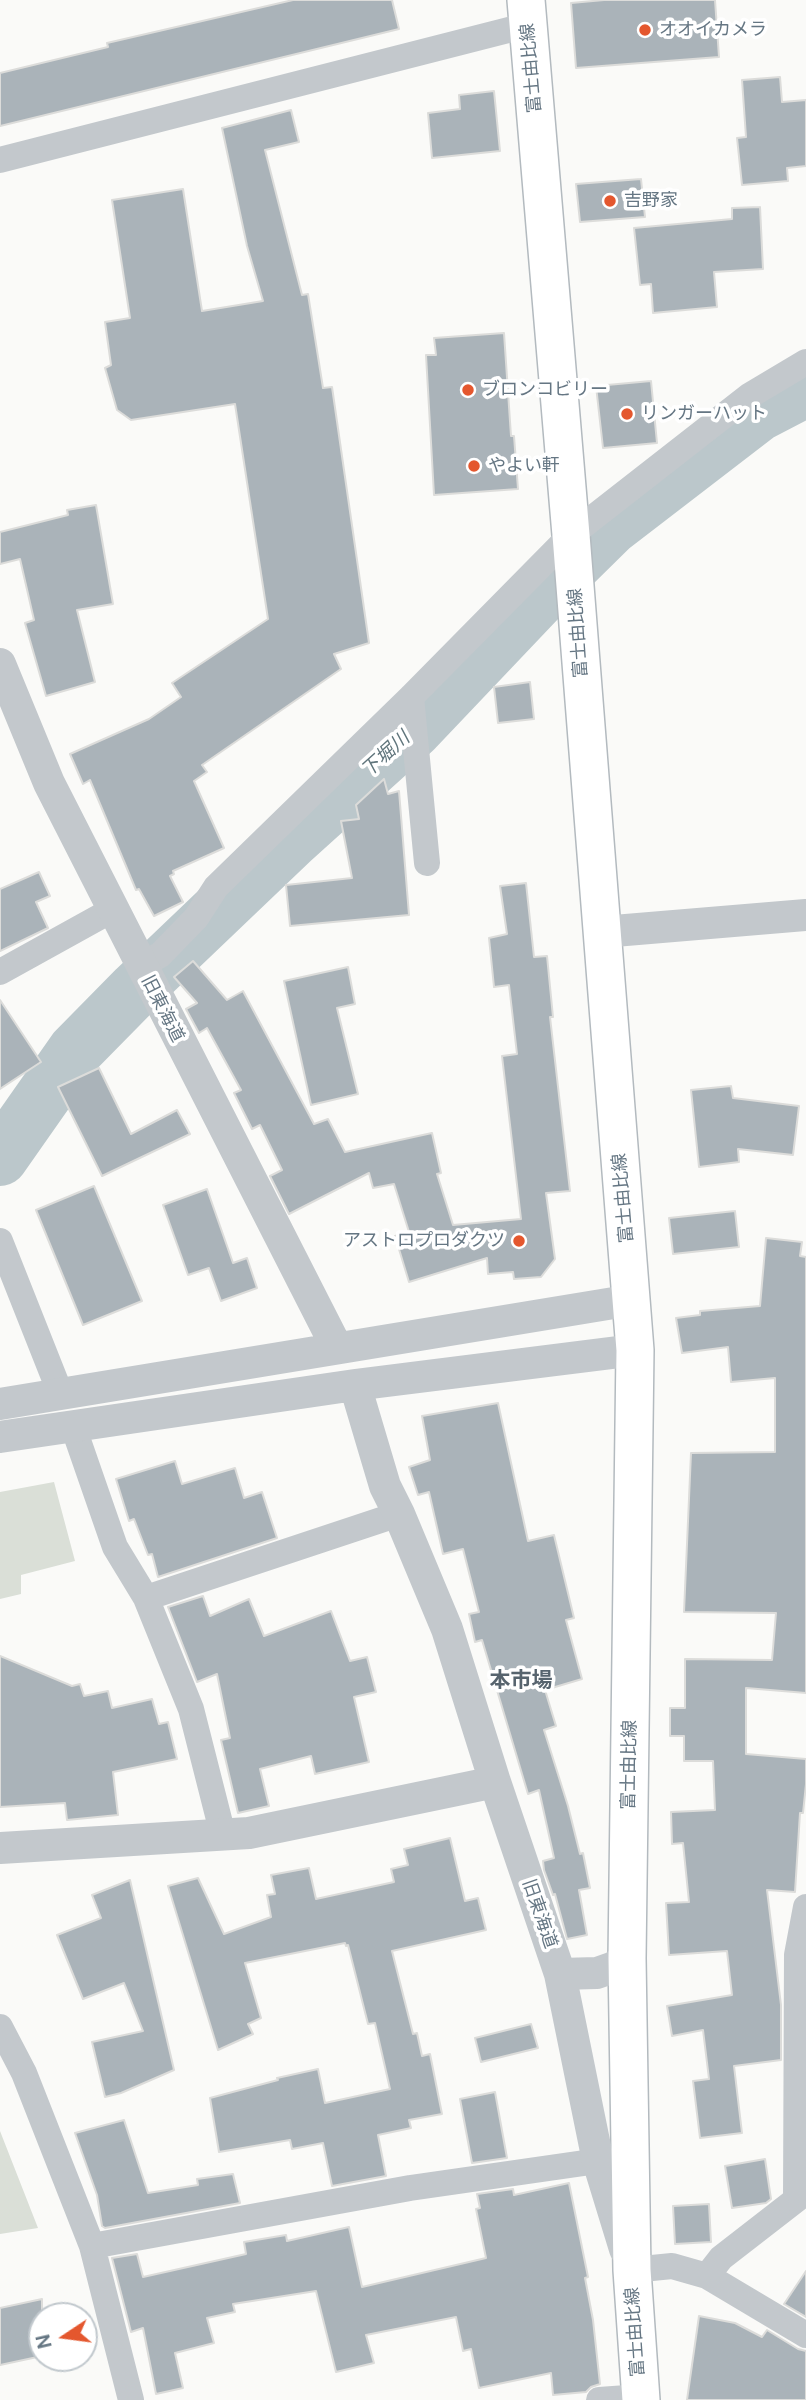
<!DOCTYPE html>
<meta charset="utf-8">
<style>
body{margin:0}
#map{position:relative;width:806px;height:2400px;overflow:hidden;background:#fafaf8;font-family:"DM Sans",sans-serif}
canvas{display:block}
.north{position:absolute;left:28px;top:2302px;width:70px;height:70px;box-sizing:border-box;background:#fff;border:2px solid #c1c8cd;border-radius:50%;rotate:257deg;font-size:19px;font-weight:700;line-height:28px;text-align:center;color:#657683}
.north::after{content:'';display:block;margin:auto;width:24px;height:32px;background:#e4572e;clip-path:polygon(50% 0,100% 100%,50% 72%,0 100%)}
</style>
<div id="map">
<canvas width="806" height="2400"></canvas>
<div class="north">N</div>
</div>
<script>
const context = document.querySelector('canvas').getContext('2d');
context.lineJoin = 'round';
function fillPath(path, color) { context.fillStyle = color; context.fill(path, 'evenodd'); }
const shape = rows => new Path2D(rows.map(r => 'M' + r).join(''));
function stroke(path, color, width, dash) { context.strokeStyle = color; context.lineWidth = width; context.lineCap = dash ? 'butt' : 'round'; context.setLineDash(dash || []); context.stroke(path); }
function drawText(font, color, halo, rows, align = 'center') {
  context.font = font + ' "DM Sans","Noto Sans JP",sans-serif'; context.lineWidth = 7; context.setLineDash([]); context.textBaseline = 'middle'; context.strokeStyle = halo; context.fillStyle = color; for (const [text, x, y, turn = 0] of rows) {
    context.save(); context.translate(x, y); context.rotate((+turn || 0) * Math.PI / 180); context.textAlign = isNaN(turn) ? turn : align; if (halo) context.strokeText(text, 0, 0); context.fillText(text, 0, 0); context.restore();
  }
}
fillPath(shape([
 [54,1482,75,1561,21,1575,21,1594,0,1599,0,1492],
 [0,2131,38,2228,0,2234]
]), '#dadfd7');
stroke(shape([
 [0,1158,75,1051,136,989,291,841,414,730,547,590,611,527,758,414,806,389]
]), '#bbc7cb', 56);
const building = shape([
 [293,0,392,0,399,29,0,126,0,73,108,47,107,43,293,0],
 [604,0,715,0,719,57,576,68,571,3,604,0],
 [780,77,782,102,806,100,806,166,787,168,788,181,742,185,737,138,746,137,742,80,780,77],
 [494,91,500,151,432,158,428,113,460,109,459,95,494,91],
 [291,110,299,142,265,150,302,295,308,294,323,388,332,387,369,643,334,654,341,669,202,765,207,772,194,781,224,848,173,871,174,874,170,876,183,902,154,916,139,889,136,890,90,780,83,784,70,754,149,719,181,697,172,683,268,619,235,404,131,420,117,410,105,368,111,365,105,322,130,318,112,200,183,189,202,311,263,301,247,246,222,128,291,110],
 [641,179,645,217,580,222,576,184,641,179],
 [760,207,763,269,714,272,717,307,653,313,651,284,640,285,634,228,732,219,732,208,760,207],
 [504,333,511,436,514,436,518,489,434,495,426,355,436,355,434,338,504,333],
 [651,381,657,443,603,448,596,386,651,381],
 [96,505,113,604,77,610,95,682,46,696,25,623,34,620,20,559,0,564,0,532,68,515,67,510,96,505],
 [530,682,534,719,498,723,494,687,530,682],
 [384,779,388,794,399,791,409,915,290,926,286,885,352,878,341,821,359,819,356,805,384,779],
 [39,872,50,896,36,902,48,928,0,951,0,889,39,872],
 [526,883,534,957,547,956,553,1017,550,1017,570,1191,546,1193,555,1259,541,1277,514,1279,513,1272,488,1274,487,1258,409,1282,395,1236,409,1232,394,1184,373,1188,369,1173,289,1214,270,1176,282,1170,260,1125,252,1129,234,1093,241,1090,207,1028,199,1033,186,1009,197,1003,174,977,193,961,227,1000,243,991,314,1124,328,1119,345,1152,432,1133,441,1173,437,1174,453,1225,521,1219,502,1056,517,1054,509,985,494,987,489,938,507,934,500,886,526,883],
 [348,967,355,1004,337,1008,358,1094,311,1105,284,981,348,967],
 [0,1000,41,1062,0,1089,0,1000],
 [99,1068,131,1134,177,1110,190,1134,102,1176,58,1087,99,1068],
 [731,1086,733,1098,799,1106,793,1155,738,1149,739,1162,699,1167,691,1090,731,1086],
 [94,1186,142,1301,83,1325,36,1210,94,1186],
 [207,1189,233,1263,247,1258,257,1288,221,1301,209,1268,188,1275,163,1205,207,1189],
 [735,1211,739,1247,673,1254,669,1218,735,1211],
 [766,1238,802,1242,800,1256,806,1257,806,1693,746,1688,746,1754,806,1759,806,1784,803,1813,800,1813,795,1892,767,1890,781,2005,781,2060,734,2066,742,2133,700,2138,693,2081,709,2079,703,2030,672,2036,667,2006,732,1995,727,1951,669,1955,666,1903,689,1902,683,1843,672,1844,671,1812,715,1810,713,1761,684,1761,684,1736,670,1736,670,1708,685,1708,685,1659,772,1660,776,1613,684,1612,691,1453,775,1452,775,1378,731,1382,728,1347,682,1353,676,1318,700,1315,700,1311,760,1306,766,1238],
 [498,1403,528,1541,554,1535,574,1618,566,1620,582,1679,545,1690,556,1726,544,1730,568,1806,580,1854,583,1853,590,1888,579,1890,587,1935,567,1939,555,1894,553,1895,544,1870,543,1861,554,1858,539,1790,528,1794,482,1640,475,1642,469,1614,479,1612,463,1549,443,1554,429,1492,418,1495,409,1467,430,1460,422,1416,498,1403],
 [175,1461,182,1484,235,1468,244,1498,262,1492,277,1538,158,1577,152,1554,148,1555,134,1519,129,1521,116,1479,175,1461],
 [203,1596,210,1616,249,1599,264,1636,331,1611,350,1661,367,1657,376,1692,354,1697,369,1762,315,1774,311,1756,260,1769,269,1806,238,1813,221,1740,230,1738,217,1674,197,1682,168,1607,203,1596],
 [0,1656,72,1686,80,1684,84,1696,108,1691,112,1708,152,1699,159,1724,168,1722,177,1759,113,1772,118,1815,67,1820,65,1803,0,1807,0,1656],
 [450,1838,465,1901,478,1898,486,1930,392,1951,413,2034,417,2033,422,2056,430,2054,442,2114,409,2120,411,2128,378,2135,386,2176,332,2186,323,2143,292,2149,290,2140,219,2152,210,2098,278,2080,277,2078,318,2069,325,2103,390,2089,375,2023,368,2024,348,1945,346,1946,345,1943,245,1963,261,2018,248,2024,253,2034,218,2050,168,1886,198,1878,224,1934,271,1917,267,1895,275,1894,271,1875,309,1868,316,1899,394,1882,391,1869,408,1865,404,1849,450,1838],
 [130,1880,174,2070,121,2093,105,2097,92,2042,143,2031,124,1983,83,1999,57,1935,101,1918,92,1895,130,1880],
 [531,2024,538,2048,481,2062,475,2038,531,2024],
 [495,2092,507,2158,472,2163,460,2099,495,2092],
 [124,2120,148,2193,198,2185,197,2179,233,2174,240,2203,105,2228,102,2226,97,2195,75,2133,124,2120],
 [765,2159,771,2199,766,2203,732,2208,725,2166,765,2159],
 [569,2183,588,2277,585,2278,593,2320,600,2384,591,2387,586,2392,553,2395,551,2373,479,2388,471,2349,463,2351,456,2317,366,2335,374,2363,336,2372,316,2291,233,2304,235,2312,207,2318,214,2343,175,2353,183,2388,156,2394,143,2328,131,2332,112,2258,137,2254,143,2277,246,2254,244,2242,286,2235,287,2241,349,2227,362,2287,486,2258,476,2209,480,2208,477,2194,513,2189,514,2195,569,2183],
 [709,2204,711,2242,675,2244,673,2206,709,2204],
 [806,2271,806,2317,784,2304,806,2271],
 [42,2299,42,2356,0,2365,0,2308,42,2299],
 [699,2316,735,2323,762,2337,767,2330,798,2349,806,2351,806,2400,687,2400,699,2316]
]);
fillPath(building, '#aab3b9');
stroke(building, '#dcdcda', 2);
const secondary = shape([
 [526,0,571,535,635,1350,627,1958,632,2270,641,2400]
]);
stroke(secondary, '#b3babf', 40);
stroke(shape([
 [0,160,528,25],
 [411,697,427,863],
 [140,965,160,955,196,918,216,887,411,697,571,535,749,396,806,362],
 [0,972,112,910],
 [0,1241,61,1395],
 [73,1426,115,1547,146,1598,399,1514],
 [146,1598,191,1709,223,1835],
 [0,2027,24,2073,92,2246,131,2400],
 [796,2198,797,1955,806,1907],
 [92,2246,410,2188,598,2161],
 [632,2270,672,2266,707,2276,806,2335],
 [707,2276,721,2258,806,2192],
 [599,2400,641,2397]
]), '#c3c8cc', 26);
stroke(shape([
 [0,664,49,783,337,1348],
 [602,932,806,915],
 [355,1385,385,1486,399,1514,447,1629,495,1782,560,1974,598,2161,625,2249],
 [0,1404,632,1300],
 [0,1437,355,1385,635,1350],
 [0,1848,249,1833,495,1782],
 [560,1974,597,1973,614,1967,627,1958]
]), '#c3c8cc', 32);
stroke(secondary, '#fff', 37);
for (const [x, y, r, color] of [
 [645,30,7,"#e4572e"],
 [610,201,7,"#e4572e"],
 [468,390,7,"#e4572e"],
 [627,414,7,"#e4572e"],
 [474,466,7,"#e4572e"],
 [519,1241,7,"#e4572e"]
]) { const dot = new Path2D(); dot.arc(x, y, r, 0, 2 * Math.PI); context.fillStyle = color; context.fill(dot); stroke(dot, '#fff', 2.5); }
drawText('18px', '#657683', '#fff', [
 ["オオイカメラ",659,30],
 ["吉野家",624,201],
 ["ブロンコビリー",482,390],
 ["リンガーハット",641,414],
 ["やよい軒",488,466],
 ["アストロプロダクツ",505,1241,"right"]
], 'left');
drawText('18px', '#657683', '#fff', [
 ["富士由比線",532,68,-95],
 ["富士由比線",579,633,-94],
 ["旧東海道",162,1009,63],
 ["富士由比線",624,1198,-95],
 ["富士由比線",630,1765,-89],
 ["旧東海道",539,1914,71],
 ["富士由比線",636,2332,-94]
]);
drawText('italic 19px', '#60757c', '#fff', [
 ["下堀川",386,755,-42]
]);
drawText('bold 21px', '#57646e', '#fff', [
 ["本市場",521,1681]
]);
</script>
